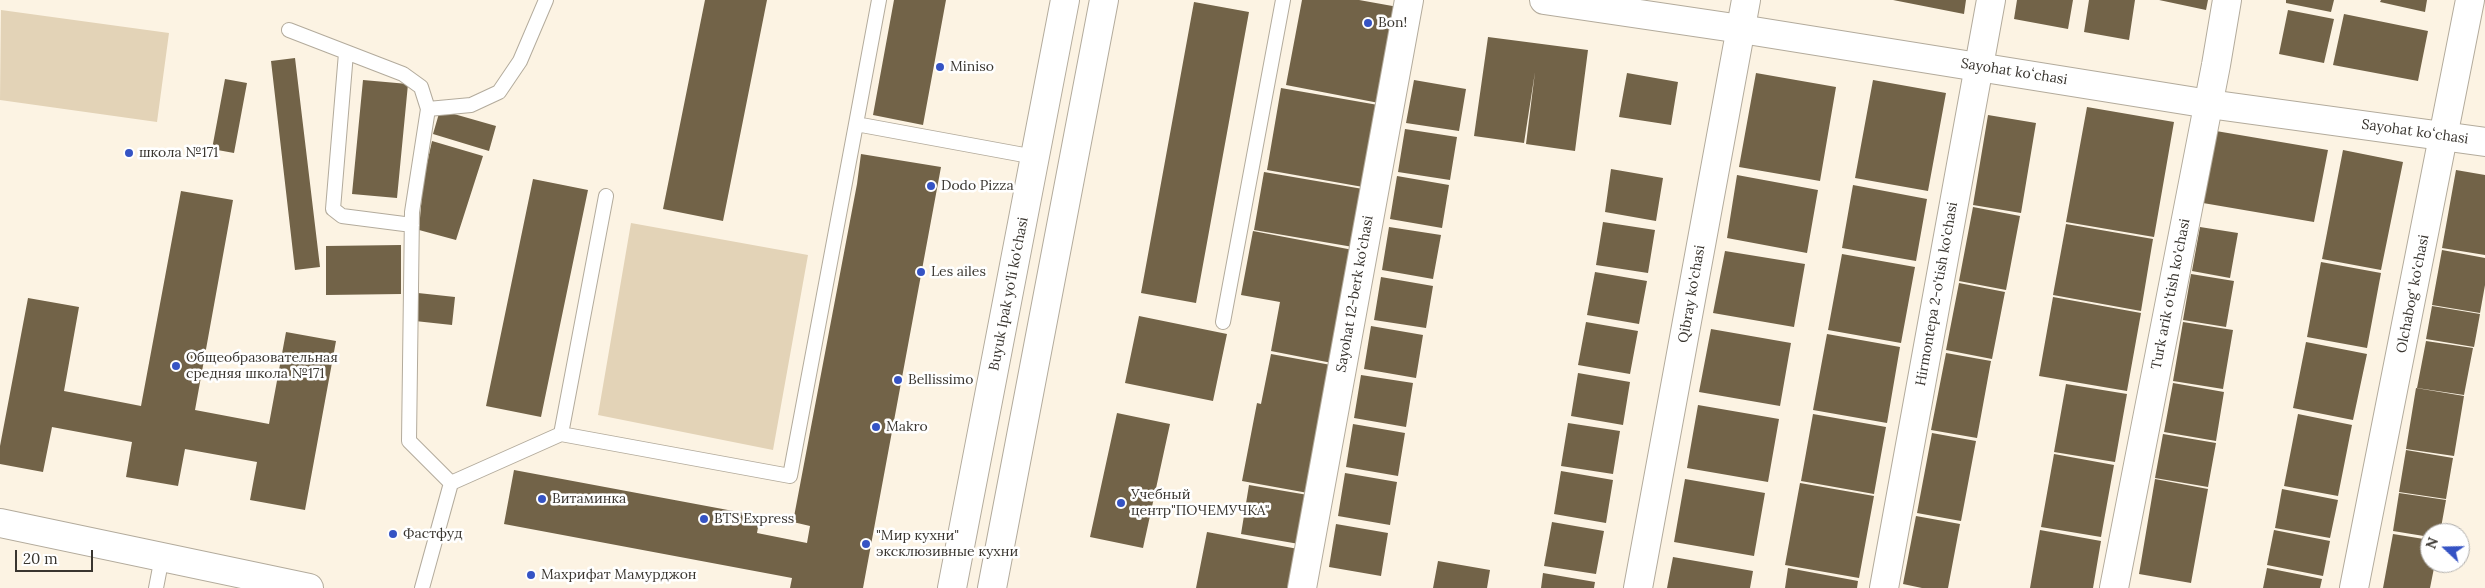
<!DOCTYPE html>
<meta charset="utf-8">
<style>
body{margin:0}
#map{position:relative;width:2485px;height:588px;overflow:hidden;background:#fcf3e3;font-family:Lora,serif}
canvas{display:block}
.north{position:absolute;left:2420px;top:523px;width:50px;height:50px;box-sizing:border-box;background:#fff;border:1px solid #b0aeac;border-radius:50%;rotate:291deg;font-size:14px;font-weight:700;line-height:20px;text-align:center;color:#39352f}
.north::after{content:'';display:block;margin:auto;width:18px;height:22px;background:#3553c4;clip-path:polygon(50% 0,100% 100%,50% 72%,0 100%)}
.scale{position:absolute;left:15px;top:550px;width:78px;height:22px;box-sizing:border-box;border:2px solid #39352f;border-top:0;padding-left:6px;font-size:15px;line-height:18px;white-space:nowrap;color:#39352f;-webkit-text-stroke:4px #fff;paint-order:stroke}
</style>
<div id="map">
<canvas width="2485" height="588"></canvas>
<div class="north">N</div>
<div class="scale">20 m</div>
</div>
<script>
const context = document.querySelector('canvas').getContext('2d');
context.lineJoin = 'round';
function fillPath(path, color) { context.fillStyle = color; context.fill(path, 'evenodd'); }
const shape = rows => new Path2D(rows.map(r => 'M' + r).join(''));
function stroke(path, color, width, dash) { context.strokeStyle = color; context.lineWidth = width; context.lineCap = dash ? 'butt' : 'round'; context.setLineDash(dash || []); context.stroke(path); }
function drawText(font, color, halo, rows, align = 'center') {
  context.font = font + ' Lora,serif'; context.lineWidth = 5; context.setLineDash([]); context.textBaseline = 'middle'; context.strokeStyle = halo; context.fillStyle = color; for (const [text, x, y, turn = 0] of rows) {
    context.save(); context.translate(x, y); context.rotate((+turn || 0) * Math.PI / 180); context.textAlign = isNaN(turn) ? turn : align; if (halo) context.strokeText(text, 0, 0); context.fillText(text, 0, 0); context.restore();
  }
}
fillPath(shape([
 [1,10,169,33,157,122,0,100],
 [631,223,808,255,773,450,598,415]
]), '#e3d3b7');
fillPath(shape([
 [705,0,767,0,723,221,663,209],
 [894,0,946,0,923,125,873,115],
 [1302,0,1359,0,1398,7,1379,103,1286,85],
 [1893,0,1966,0,1964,14],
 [2017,0,2073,0,2068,29,2014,19],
 [2089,0,2135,0,2129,40,2084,32],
 [2159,0,2208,0,2206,10],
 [2286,0,2334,0,2331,12,2286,3],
 [2381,0,2427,0,2425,12,2380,2],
 [1194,2,1249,12,1196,303,1141,293],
 [2288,10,2334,19,2324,63,2279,54],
 [2344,14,2428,31,2418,81,2333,65],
 [1488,37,1588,50,1575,151,1526,144,1535,72,1524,143,1474,136],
 [295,58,320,267,295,270,271,61],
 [1627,73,1678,82,1671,125,1619,117],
 [1756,73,1836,87,1820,181,1739,167],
 [225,79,247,83,234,153,212,149],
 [363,80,408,84,397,198,352,194],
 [1414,80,1466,89,1459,131,1406,123],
 [1873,80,1946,93,1928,191,1855,178],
 [1281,88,1378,105,1363,187,1267,170],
 [2087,107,2174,122,2154,237,2066,222],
 [440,110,496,126,489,151,433,134],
 [1988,115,2036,123,2021,213,1973,205],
 [1405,129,1457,137,1450,180,1398,172],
 [2216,131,2328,150,2314,222,2203,203],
 [432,141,483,156,456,240,419,230,423,182],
 [2343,150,2403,162,2381,270,2322,259],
 [861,154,941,167,863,588,790,588,792,578,504,524,514,470,760,516,757,533,807,543,810,526,793,522,857,184],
 [1611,169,1663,178,1656,221,1605,212],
 [2456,170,2485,175,2485,255,2442,248],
 [1264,172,1363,189,1353,247,1254,230],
 [1737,175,1818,190,1807,253,1727,238],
 [1397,176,1449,185,1442,228,1390,219],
 [533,179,588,190,541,417,486,406],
 [1853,185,1927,199,1916,261,1842,248],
 [181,191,233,200,195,410,269,424,286,332,336,341,305,510,250,500,257,462,185,449,178,486,126,477,132,442,52,427,43,472,0,464,0,446,28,298,79,307,64,391,141,406],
 [1973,207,2020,216,2006,290,1959,281],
 [1603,222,1655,230,1648,273,1596,265],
 [2066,224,2153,239,2141,311,2053,295],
 [1389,227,1441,235,1433,279,1382,270],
 [2200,227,2238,233,2230,278,2192,271],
 [1253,231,1353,250,1332,363,1271,351,1280,302,1241,295],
 [401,245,401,294,326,295,326,246],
 [2442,250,2485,258,2485,285,2480,313,2432,305],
 [1725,251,1805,264,1794,327,1713,313],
 [1842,254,1915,267,1901,343,1828,330],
 [2321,262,2381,273,2367,348,2307,337],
 [1595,272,1647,281,1639,324,1587,315],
 [2191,274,2234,281,2226,327,2183,320],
 [1381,277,1433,286,1426,328,1374,320],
 [1959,283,2005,292,1992,359,1946,350],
 [418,293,455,297,452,325,415,321],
 [2053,297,2141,313,2127,391,2039,376],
 [2432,306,2480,314,2474,347,2426,339],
 [1139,316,1227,334,1213,401,1125,383],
 [1586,322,1638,331,1630,374,1578,365],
 [2183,322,2233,330,2223,389,2173,381],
 [1371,326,1423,335,1416,378,1364,369],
 [1711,329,1791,343,1780,406,1699,392],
 [1827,334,1900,347,1887,423,1813,410],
 [2426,341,2473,348,2464,395,2417,388],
 [2306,342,2367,354,2353,420,2293,408],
 [1946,353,1991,361,1977,438,1931,430],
 [1271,354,1331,365,1308,493,1242,481,1257,403,1261,404],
 [1578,373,1630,382,1623,425,1571,416],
 [1361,375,1413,383,1406,427,1354,418],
 [2173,383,2224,392,2216,441,2164,432],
 [2066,384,2127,394,2115,462,2054,452],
 [2416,388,2464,396,2454,456,2406,449],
 [1698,405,1779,419,1768,482,1687,468],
 [1117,413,1170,424,1143,548,1090,537],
 [1813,414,1886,427,1874,494,1801,481],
 [2298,414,2352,425,2338,496,2284,486],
 [1568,423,1620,431,1613,474,1561,466],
 [1353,424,1405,433,1398,476,1346,467],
 [1932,433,1976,441,1961,521,1917,513],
 [2163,434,2216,443,2208,487,2155,478],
 [2406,450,2453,458,2446,499,2399,492],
 [2054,454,2114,465,2101,537,2041,527],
 [1561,471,1613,480,1606,523,1554,514],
 [1345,473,1397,482,1390,525,1338,516],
 [1685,479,1765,493,1754,556,1674,542],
 [2155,479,2208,489,2191,583,2139,574],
 [1800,483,1874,496,1859,578,1785,565],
 [1249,485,1308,495,1299,544,1241,534],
 [2282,489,2338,500,2330,538,2275,528],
 [2399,493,2446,500,2440,533,2430,533,2430,537,2393,531],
 [1916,516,1960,524,1948,588,1922,588,1903,584],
 [1552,522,1604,531,1596,574,1544,566],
 [1336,524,1388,533,1381,576,1329,567],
 [2040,530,2101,541,2093,588,2030,588],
 [2274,530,2330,541,2323,576,2267,565],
 [1207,532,1298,549,1291,588,1196,588],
 [2393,534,2430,540,2430,563,2435,563,2430,588,2383,588],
 [1673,557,1753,571,1750,588,1667,588],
 [1438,561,1490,570,1487,588,1433,588],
 [1788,568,1858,581,1857,588,1785,588],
 [2267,568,2322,579,2320,588,2263,588],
 [1543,573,1595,582,1594,588,1541,588]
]), '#726348');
const service = shape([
 [289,30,403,74,421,87,428,109,412,212,409,441,451,483],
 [346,53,333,209,342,216,412,225],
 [428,109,471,105,499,92,520,61,546,0],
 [856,124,879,0],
 [1223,322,1283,0],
 [561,434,606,196],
 [156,588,162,557],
 [422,588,451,483,561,434,790,476,856,124,1035,157]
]);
const minor = shape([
 [0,523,309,588],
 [1302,588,1409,0],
 [1638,588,1746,0],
 [1884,588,1991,0],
 [2114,588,2216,65,2227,0],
 [2354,588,2470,0]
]);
const tertiary = shape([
 [1544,0,1741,29,2209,104,2485,142]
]);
const secondary = shape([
 [952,588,1065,0],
 [992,588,1104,0]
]);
stroke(service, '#b3ab9c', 16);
stroke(minor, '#b3ab9c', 30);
stroke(tertiary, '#b3ab9c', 30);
stroke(secondary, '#b3ab9c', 30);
stroke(service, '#fff', 14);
stroke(minor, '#fff', 28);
stroke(tertiary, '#fff', 28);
stroke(secondary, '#fff', 28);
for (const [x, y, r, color] of [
 [1368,23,5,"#3553c4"],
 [940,67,5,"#3553c4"],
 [129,153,5,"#3553c4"],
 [931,186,5,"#3553c4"],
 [921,272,5,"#3553c4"],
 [176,366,5,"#3553c4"],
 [898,380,5,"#3553c4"],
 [876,427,5,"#3553c4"],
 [542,499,5,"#3553c4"],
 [1121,503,5,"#3553c4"],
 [704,519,5,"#3553c4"],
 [393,534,5,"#3553c4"],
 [866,544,5,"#3553c4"],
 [531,575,5,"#3553c4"]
]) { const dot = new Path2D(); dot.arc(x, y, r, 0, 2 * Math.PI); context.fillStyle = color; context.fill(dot); stroke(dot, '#fff', 2); }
drawText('14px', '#39352f', '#fff', [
 ["Bon!",1378,23],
 ["Miniso",950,67],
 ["школа №171",139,153],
 ["Dodo Pizza",941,186],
 ["Les ailes",931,272],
 ["Общеобразовательная",186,358],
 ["средняя школа №171",186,374],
 ["Bellissimo",908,380],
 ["Makro",886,427],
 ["Учебный",1131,495],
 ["центр\"ПОЧЕМУЧКА\"",1131,511],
 ["Витаминка",552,499],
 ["BTS Express",714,519],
 ["Фастфуд",403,534],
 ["\"Мир кухни\"",876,536],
 ["эксклюзивные кухни",876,552],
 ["Махрифат Мамурджон",541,575]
], 'left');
drawText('14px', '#39352f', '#fff', [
 ["Sayohat koʻchasi",2014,72,9],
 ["Sayohat koʻchasi",2415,132,8],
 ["Buyuk Ipak yo'li ko'chasi",1009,294,-79],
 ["Sayohat 12-berk ko'chasi",1355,294,-80],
 ["Qibray ko'chasi",1692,294,-80],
 ["Hirmontepa 2-o'tish ko'chasi",1937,294,-80],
 ["Turk arik o'tish ko'chasi",2171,294,-79],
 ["Olchabog' ko'chasi",2413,294,-79]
]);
</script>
